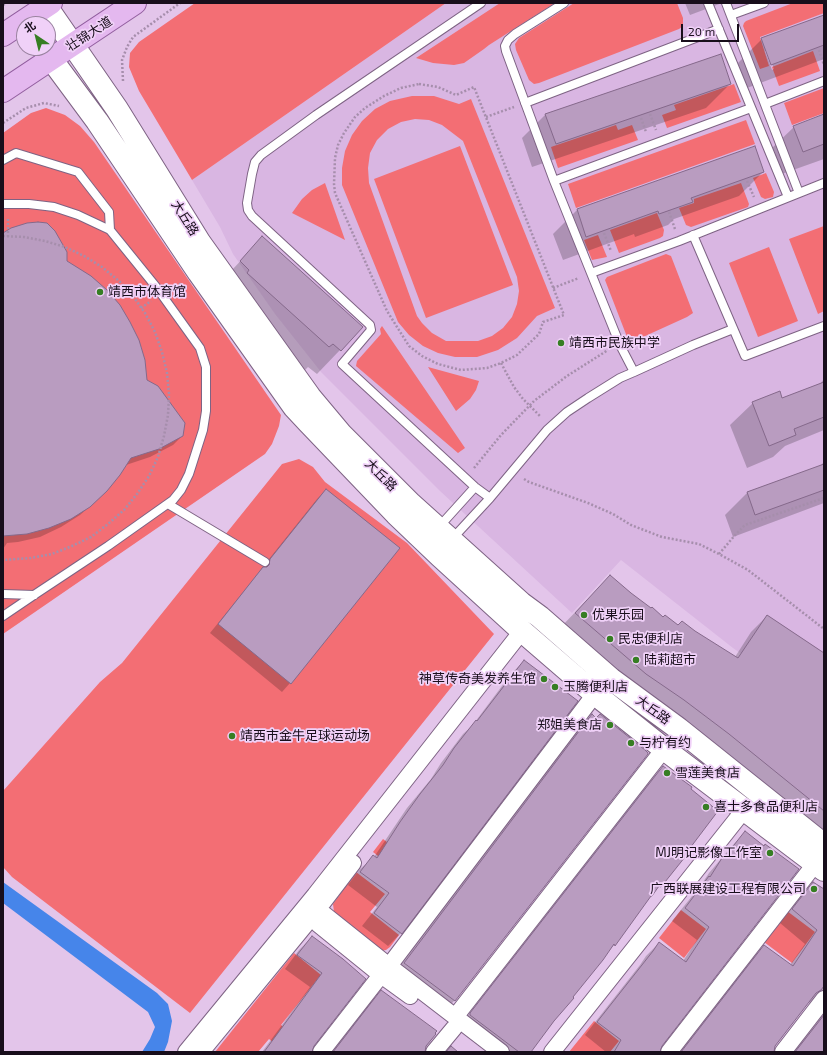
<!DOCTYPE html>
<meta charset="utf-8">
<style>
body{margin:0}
#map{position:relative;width:827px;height:1055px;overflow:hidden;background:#e3c5ea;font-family:"Exo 2","Noto Sans SC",sans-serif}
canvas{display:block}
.frame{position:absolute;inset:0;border:4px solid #180e1b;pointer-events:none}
.north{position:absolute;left:16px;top:16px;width:40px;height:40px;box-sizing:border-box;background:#f0d1f8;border:1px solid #9a83a0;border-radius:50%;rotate:325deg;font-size:11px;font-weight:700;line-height:16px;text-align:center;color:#180e1b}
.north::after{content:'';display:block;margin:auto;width:14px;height:18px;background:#367e23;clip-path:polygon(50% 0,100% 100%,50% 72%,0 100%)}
.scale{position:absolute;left:681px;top:24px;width:58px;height:18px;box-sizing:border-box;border:2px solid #180e1b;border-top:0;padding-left:5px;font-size:12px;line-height:14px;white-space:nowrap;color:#180e1b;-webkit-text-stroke:3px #f0d1f8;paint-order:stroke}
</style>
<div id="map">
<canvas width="827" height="1055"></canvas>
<div class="frame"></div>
<div class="north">北</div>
<div class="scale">20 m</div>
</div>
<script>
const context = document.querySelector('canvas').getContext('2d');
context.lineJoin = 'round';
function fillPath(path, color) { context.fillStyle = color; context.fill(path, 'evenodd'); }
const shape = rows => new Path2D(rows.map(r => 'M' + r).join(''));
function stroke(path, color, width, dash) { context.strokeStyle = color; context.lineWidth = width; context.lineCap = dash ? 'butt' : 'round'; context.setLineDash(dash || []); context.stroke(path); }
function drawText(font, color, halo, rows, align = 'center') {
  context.font = font + ' "Exo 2","Noto Sans SC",sans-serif'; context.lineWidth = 3.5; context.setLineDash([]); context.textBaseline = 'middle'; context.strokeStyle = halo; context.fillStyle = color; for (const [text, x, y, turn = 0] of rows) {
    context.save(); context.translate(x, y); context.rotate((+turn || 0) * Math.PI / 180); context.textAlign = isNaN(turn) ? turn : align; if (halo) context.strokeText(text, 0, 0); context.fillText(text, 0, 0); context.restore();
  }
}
fillPath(shape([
 [446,3,824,3,824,713,733,648,621,560,572,613,440,491,321,372,275,314,233,254,220,227,192,180]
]), '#d9b6e2');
fillPath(shape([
 [195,3,446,3,192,180,139,91,129,67,130,53,139,42],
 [500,3,555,3,489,45,484,49,464,63,454,65,433,63,416,58],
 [574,3,677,3,683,18,683,26,679,29,539,83,534,84,529,80,516,50,515,44,519,38],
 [793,3,824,3,824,13,760,37,769,66,760,69,743,26,744,23,746,21],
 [813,51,820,71,779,86,772,67],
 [734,84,741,102,667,128,662,115,676,110,674,105],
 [824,88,824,113,792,125,784,103],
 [412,96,434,96,459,104,471,99,555,308,537,316,517,338,498,350,477,357,455,357,438,353,423,346,409,335,398,322,342,185,342,168,345,151,352,135,362,121,375,109,390,101],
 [415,119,429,120,442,125,463,141,517,277,519,291,517,304,512,317,503,328,492,336,478,341,446,341,432,333,422,323,417,316,369,183,368,168,370,153,377,140,388,129,401,122],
 [46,108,65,115,80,126,94,142,281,415,279,426,272,444,265,454,3,634,3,133,31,113],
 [746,120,755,144,576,208,568,184],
 [616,125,618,130,632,125,638,140,558,168,551,147],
 [460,146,513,285,426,318,374,179],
 [766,173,774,192,773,197,765,199,761,197,753,178],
 [325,183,345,240,292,213,302,199,312,190],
 [741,183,749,204,748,207,691,227,686,225,679,208,694,203,694,199],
 [657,213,664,230,663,236,660,238,619,253,610,230],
 [824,226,824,311,818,314,789,239],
 [598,235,607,257,592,260,584,240],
 [769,247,798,321,758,337,729,263],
 [666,254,671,256,693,313,687,317,632,342,629,342,605,280,607,277],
 [382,326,465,448,458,453,356,366,357,361,381,334,380,329],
 [428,367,479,381,476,390,470,399,456,411],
 [299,459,313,467,325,482,407,543,494,634,190,1013,12,877,3,867,3,791,100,682,122,663,282,464],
 [383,839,408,858,398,872,373,852],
 [356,872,385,894,370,912,399,935,390,947,386,950,381,951,334,912,333,904],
 [681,910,706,929,684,958,659,938],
 [787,911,815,932,792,963,764,942],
 [294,953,321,975,281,1025,311,1049,285,1052,269,1039,258,1052,215,1052],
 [594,1021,619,1041,610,1052,569,1052]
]), '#f36e74');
fillPath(shape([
 [3,882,157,993,168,1004,172,1021,168,1042,164,1052,142,1052,150,1039,155,1027,148,1012,3,903]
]), '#4685ea');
fillPath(shape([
 [685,3,722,3,690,15],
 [824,16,824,59,747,88,738,63,762,39],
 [765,51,767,51,774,69,772,70],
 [730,84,706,108,532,167,522,138,546,114],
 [824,115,824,159,779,175,770,150,794,127],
 [763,172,739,196,674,219,668,225,635,237,634,234,563,260,553,234,577,210],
 [3,234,66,262,146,381,182,436,173,445,150,457,126,465,97,500,80,515,61,527,40,537,18,542,7,543,3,549],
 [262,238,362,327,317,374,308,367,305,370,223,297,217,286],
 [824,379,824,430,785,446,773,457,747,468,730,425,753,403,782,399,819,385],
 [824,462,824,503,733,537,725,515,747,493,820,466],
 [326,490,290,683,282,692,210,633,261,570,261,569,317,499],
 [610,576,662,619,678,626,695,632,735,657,751,632,767,616,824,654,824,840,559,629],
 [524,661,577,701,401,933,388,946,362,926,377,907,348,885,360,869,374,857,407,808,431,779,441,763,463,734,472,726,511,674],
 [592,716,647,753,454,1001,441,1014,392,977,579,728],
 [663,767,689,789,684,857,646,901,614,945,607,952,530,1052,490,1052,458,1028,650,780],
 [745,833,763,847,661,1046,659,1052,606,1052,585,1035,640,965,646,956,659,943,683,961,697,940,672,921,701,885,709,873,732,846],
 [813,883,824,891,824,1052,793,1052,819,1019,821,1014,812,1002,808,1003,775,1046,773,1052,679,1052,751,959,764,946,790,965,805,944,780,923,800,896],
 [312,937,342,960,311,1052,262,1052,310,987,285,969,299,950],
 [381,992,435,1035,424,1050,424,1052,331,1052,368,1004]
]), '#0003');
const building = shape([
 [824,15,824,45,771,65,761,38,824,15],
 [721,54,731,84,556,144,545,114,721,54],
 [824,114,824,144,803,152,793,126,824,114],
 [755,146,764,172,691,198,693,202,659,214,658,211,586,237,577,209,755,146],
 [38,222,47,223,55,231,67,252,67,261,91,276,107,290,120,305,130,322,139,340,145,360,147,380,158,386,185,423,183,436,159,449,131,458,120,475,107,491,90,507,71,519,49,528,27,534,3,536,3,233,11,228,27,223,38,222],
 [262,236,363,327,341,351,333,344,329,347,247,273,249,270,240,261,262,236],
 [824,382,824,417,794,429,796,435,769,446,752,402,780,391,782,398,824,382],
 [824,464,824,490,755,515,747,492,824,464],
 [326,489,400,548,291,684,218,624,263,567,267,567,269,565,270,559,326,489],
 [610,575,631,593,651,608,652,607,663,617,665,615,678,625,682,621,695,631,738,658,767,615,824,653,824,811,729,734,684,700,646,674,575,613,610,575],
 [524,660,578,701,402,934,374,913,389,893,360,872,373,855,377,858,400,822,420,794,443,765,454,748,476,720,477,721,524,660],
 [592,714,596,718,600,714,645,750,648,753,648,754,455,1001,404,963,592,714],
 [663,766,692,787,691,789,718,811,684,856,685,857,661,887,659,886,652,896,651,896,615,946,614,944,603,960,573,997,574,998,554,1021,531,1052,519,1052,470,1015,470,1013,663,766],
 [745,831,764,846,765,844,799,869,662,1046,660,1052,614,1052,621,1040,597,1022,653,951,659,942,686,962,709,927,685,908,709,876,710,877,722,858,723,859,745,831],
 [813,882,824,889,824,986,821,990,816,993,775,1046,774,1052,681,1052,764,945,793,966,817,930,792,909,813,882],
 [312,936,343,959,366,979,314,1046,312,1052,264,1052,322,973,297,955,312,936],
 [381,990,437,1031,435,1033,436,1034,426,1046,425,1052,333,1052,381,990],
 [824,1015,824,1052,795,1052,824,1015],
 [451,1046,458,1052,446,1052,451,1046]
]);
fillPath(building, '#b99cc0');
stroke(building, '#85698b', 1);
const lane = shape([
 [481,3,316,115,261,155,255,162,252,174,247,203,248,210,252,216,370,325,371,330,342,364,475,487,490,498],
 [564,3,515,34,508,40,505,46,506,51,554,181,591,273],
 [708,3,788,197],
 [726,3,799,193],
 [731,15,764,3],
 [525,103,719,29],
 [765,104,824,81],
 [3,160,16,153,78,172,109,212,110,230],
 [554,181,751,108],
 [3,204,29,204,54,207,78,215,110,230,157,288,200,348,206,367,206,411,203,430,189,474,181,490,173,500,108,546,34,595,3,616],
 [693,235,745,356,824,326],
 [634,372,693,345,733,329],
 [168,504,265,562],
 [438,528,475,487],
 [452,539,490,498,547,430,567,412,588,398,620,378,634,372,620,345,591,273,679,241,824,183],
 [3,594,34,595]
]);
const street = shape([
 [310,903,389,966,501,1052],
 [318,924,381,975,410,996],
 [389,966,595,694],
 [455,1017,664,749],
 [186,1052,315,895,522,631],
 [201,1052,311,918,353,863],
 [321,1052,381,975],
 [434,1052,454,1028],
 [552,1052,744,810],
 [669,1052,815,864],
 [783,1052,824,999]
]);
const secondary = shape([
 [46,6,117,109,200,243,310,397,341,434,411,504,521,603,540,617,611,679,679,729,824,845],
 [43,48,97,121,199,273,294,407,308,422,396,514,440,556,522,631,595,694,664,749,824,870]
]);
const primary = shape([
 [3,35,51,3],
 [3,91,135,3]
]);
stroke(lane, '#7e6384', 10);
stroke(street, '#7e6384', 18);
stroke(secondary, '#7e6384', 24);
stroke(primary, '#915d9e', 24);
stroke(shape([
 [3,5,6,3],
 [819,50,824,65],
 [123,81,122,60,127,47,133,37,180,3],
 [419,84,438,87,456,95,474,87,564,315,543,322,539,334,517,355,501,363,487,368,461,370,438,364,422,356,409,346,387,311,335,193,334,184,335,158,338,145,344,133,355,117,365,108,384,96,401,88,419,84],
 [650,114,656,130],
 [486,117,514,107],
 [641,118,646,132],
 [3,123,26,108,44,103,59,106],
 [747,181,754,197],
 [669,212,675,229],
 [604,233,611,251],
 [3,236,24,237,45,241,65,247,84,256,102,267,119,281,133,296,145,313,155,332,162,352,167,373,169,394,168,415,164,436,158,457,149,476,137,494,124,510,108,524,91,537,72,546,52,554,31,558,3,560],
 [8,237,8,217],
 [172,288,182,283],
 [553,288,579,278],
 [141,308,151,301],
 [501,363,514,387,523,399,541,417],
 [474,468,501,435,534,401,567,376,608,350],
 [524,479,529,482,588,503,613,514,631,525,662,537,699,544,719,554,748,570,824,629],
 [719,554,736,534,745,525,824,498]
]), '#a68eac', 2.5, [2, 2]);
stroke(lane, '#fff', 8);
stroke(street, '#fff', 16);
stroke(secondary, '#fff', 22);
stroke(primary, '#e4b8ef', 22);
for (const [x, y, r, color] of [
 [100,292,4,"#367e23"],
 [561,343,4,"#367e23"],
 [584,615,4,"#367e23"],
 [610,639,4,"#367e23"],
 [636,660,4,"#367e23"],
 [544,679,4,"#367e23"],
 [555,687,4,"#367e23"],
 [610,725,4,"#367e23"],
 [232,736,4,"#367e23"],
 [631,743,4,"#367e23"],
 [667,773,4,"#367e23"],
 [706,807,4,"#367e23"],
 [770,853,4,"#367e23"],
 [814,889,4,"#367e23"]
]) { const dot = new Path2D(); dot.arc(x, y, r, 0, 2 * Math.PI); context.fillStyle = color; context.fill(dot); stroke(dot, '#f0d1f8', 1.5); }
drawText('13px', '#180e1b', '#f0d1f8', [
 ["壮锦大道",89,34,-33],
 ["大丘路",185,218,58],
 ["大丘路",381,475,45],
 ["大丘路",653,710,36]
]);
drawText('13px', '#180e1b', '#f0d1f8', [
 ["靖西市体育馆",108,292],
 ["靖西市民族中学",569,343],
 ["优果乐园",592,615],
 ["民忠便利店",618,639],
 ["陆莉超市",644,660],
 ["神草传奇美发养生馆",536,679,"right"],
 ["玉腾便利店",563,687],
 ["郑姐美食店",602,725,"right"],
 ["靖西市金牛足球运动场",240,736],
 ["与柠有约",639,743],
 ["雪莲美食店",675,773],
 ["喜士多食品便利店",714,807],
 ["MJ明记影像工作室",762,853,"right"],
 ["广西联展建设工程有限公司",806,889,"right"]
], 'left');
</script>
